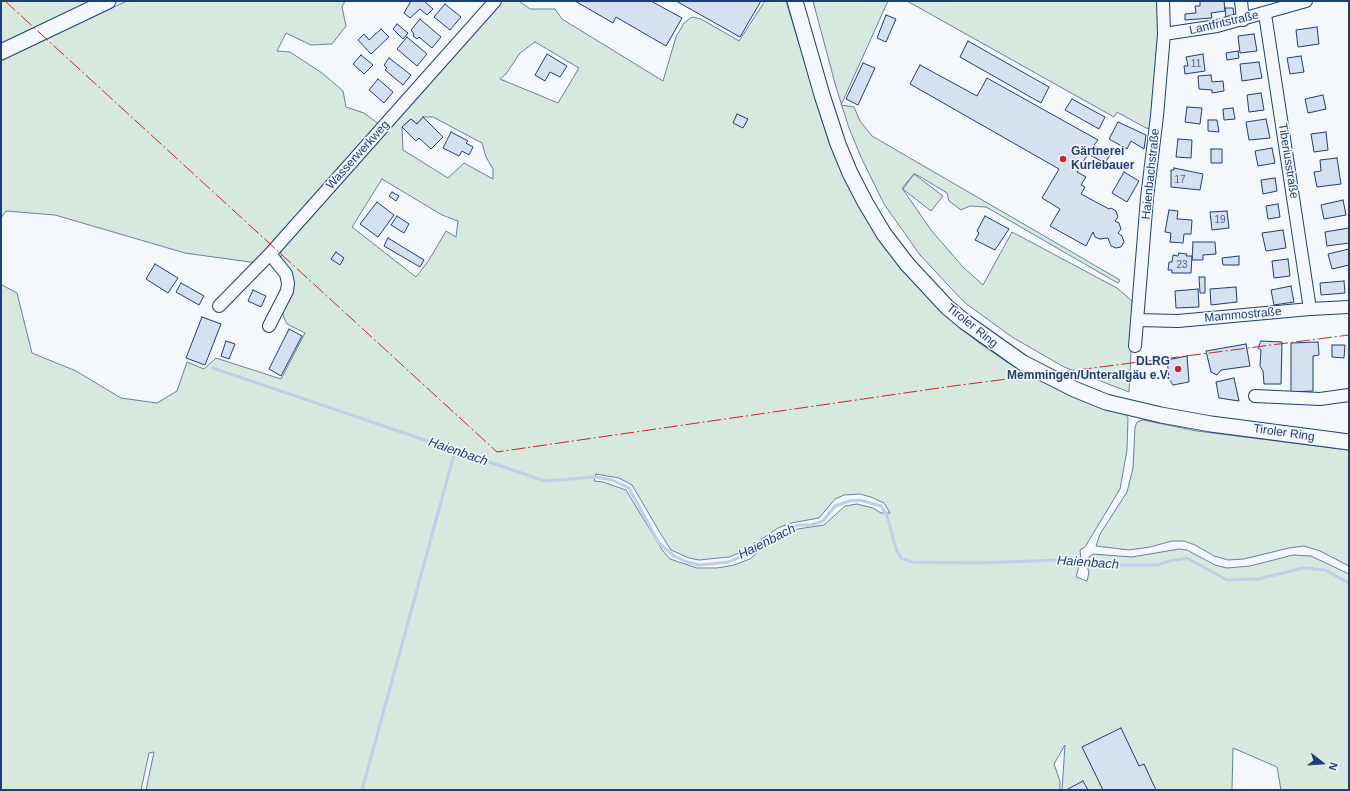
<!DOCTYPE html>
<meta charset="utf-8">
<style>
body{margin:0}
#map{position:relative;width:1350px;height:791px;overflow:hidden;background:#f4f7fb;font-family:Helvetica,sans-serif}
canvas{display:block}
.frame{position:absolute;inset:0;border:2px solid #1d3f73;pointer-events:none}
.north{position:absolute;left:1302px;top:743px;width:40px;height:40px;-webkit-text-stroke:3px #f4f7fb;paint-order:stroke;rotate:107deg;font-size:11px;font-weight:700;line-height:16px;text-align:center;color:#1d3f73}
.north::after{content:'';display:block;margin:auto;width:14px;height:18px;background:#1d3f73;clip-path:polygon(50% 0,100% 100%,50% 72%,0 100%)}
</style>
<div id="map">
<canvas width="1350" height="791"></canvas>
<div class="frame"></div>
<div class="north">N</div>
</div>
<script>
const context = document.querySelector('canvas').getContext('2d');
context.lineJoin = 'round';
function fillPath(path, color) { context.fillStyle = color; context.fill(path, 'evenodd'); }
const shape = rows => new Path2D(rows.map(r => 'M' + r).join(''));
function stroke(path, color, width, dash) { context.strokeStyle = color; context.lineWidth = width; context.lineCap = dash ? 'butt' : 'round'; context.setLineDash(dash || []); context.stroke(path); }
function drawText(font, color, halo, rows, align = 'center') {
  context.font = font + ' Helvetica,sans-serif'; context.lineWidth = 3; context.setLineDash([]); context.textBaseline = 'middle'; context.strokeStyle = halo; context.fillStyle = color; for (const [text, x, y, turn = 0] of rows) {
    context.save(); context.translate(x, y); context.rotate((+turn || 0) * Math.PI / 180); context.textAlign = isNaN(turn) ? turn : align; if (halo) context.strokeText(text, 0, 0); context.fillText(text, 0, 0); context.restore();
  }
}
const green = shape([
 [1,1,94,1,1,44,1,1],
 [127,1,345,1,342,7,346,26,332,44,311,45,286,33,277,51,290,52,322,73,343,91,346,107,364,113,380,125,257,263,185,253,55,215,6,211,1,218,1,59,127,1],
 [501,1,519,1,530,9,555,9,562,19,663,81,676,37,684,23,692,17,701,19,739,41,765,1,786,1,829,142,861,210,902,270,947,317,978,342,1007,362,1072,396,1125,414,1128,418,1127,450,1120,489,1085,547,1080,550,1081,559,1076,577,1087,581,1089,572,1087,566,1089,557,1093,554,1132,557,1179,549,1187,550,1215,565,1227,568,1250,566,1293,555,1311,556,1349,574,1349,790,1281,790,1277,767,1233,748,1232,790,1062,790,1065,745,1054,764,1060,781,1060,790,146,790,154,752,149,753,141,790,1,790,1,282,2,285,17,293,32,353,76,371,121,398,157,403,177,391,187,362,204,369,216,358,281,379,305,333,287,324,284,318,282,311,281,249,501,1],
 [535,42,579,68,558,103,500,79,506,74,520,53,535,42],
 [423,117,433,117,482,143,486,157,493,169,493,179,464,163,448,178,403,150,402,127,411,119,417,124,423,117],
 [382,179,442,215,458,221,456,237,446,231,429,260,416,277,352,227,382,179],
 [596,474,619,478,632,485,659,531,671,550,689,558,699,560,729,557,746,550,778,528,791,523,819,518,835,499,844,495,860,494,871,497,884,503,890,513,881,513,873,508,857,504,845,506,824,525,798,529,779,536,765,545,750,559,734,565,717,568,697,568,670,559,663,551,626,490,603,482,594,481,596,474],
 [813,1,888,1,841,105,854,107,860,121,872,136,1120,280,1118,283,1109,278,986,207,970,206,961,210,949,201,947,193,919,176,914,174,902,188,931,230,963,267,983,285,1012,232,1117,288,1132,301,1133,314,1129,392,1064,367,1012,337,964,302,920,255,884,204,861,157,849,128,836,87,813,1],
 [907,1,1159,1,1160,29,1151,129,1146,128,1117,112,1114,117,907,1],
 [914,174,943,196,931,211,903,189,914,174],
 [1143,420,1197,431,1349,450,1349,566,1320,551,1304,546,1289,548,1244,559,1228,560,1214,556,1195,545,1184,541,1172,541,1150,547,1129,550,1096,546,1100,534,1127,492,1133,468,1135,427,1137,422,1143,420]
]);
fillPath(green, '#d7e8df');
stroke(green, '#687fa3', 1);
stroke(shape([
 [213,368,545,481,595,477,612,480,629,488,659,543,674,556,687,562,699,565,729,562,740,557,761,542,776,534,799,525,811,525,823,521,835,506,849,501,860,500,881,506,887,515,896,549,901,558,912,562,974,563,1062,560],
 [1074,561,1120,565,1157,565,1170,561,1187,558,1227,580,1258,579,1303,568,1325,570,1349,583],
 [362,790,455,451]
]), '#bed0e5', 3);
const building = shape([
 [411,1,424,1,433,9,427,15,420,9,410,18,404,13,411,1],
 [575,1,651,1,682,18,666,46,616,17,613,23,575,1],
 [676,1,761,1,740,37,676,1],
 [1200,1,1224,1,1225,11,1211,13,1212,18,1185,20,1185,14,1196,13,1195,6,1200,6,1200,1],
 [445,4,461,17,450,30,434,17,445,4],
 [1225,8,1233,8,1234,15,1226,18,1225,8],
 [886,15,896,19,886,42,877,38,886,15],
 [420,19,441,37,432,48,419,37,417,39,413,36,414,34,411,30,420,19],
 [397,24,408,33,403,39,393,29,397,24],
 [1317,27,1319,44,1298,47,1296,30,1317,27],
 [381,29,389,37,371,54,358,40,364,34,369,40,381,29],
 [1254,34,1257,51,1240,53,1238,36,1254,34],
 [407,37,427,54,417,66,397,49,407,37],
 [968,41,1049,87,1041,103,960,57,968,41],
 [1238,51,1239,58,1227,60,1226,53,1238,51],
 [547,54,567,66,560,77,550,72,545,81,535,75,547,54],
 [1203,54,1205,71,1185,74,1184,66,1188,66,1186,57,1203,54],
 [361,55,373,65,364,74,353,64,361,55],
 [1301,56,1304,72,1290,74,1287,58,1301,56],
 [389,58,411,75,403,85,385,70,387,68,384,65,389,58],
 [1259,62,1262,78,1242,81,1240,64,1259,62],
 [863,63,875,68,858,105,846,99,863,63],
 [920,65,977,96,987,78,1098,140,1094,145,1110,155,1105,163,1088,154,1077,172,1086,177,1081,185,1085,187,1081,194,1109,209,1111,208,1116,211,1118,217,1115,221,1119,223,1121,229,1118,233,1122,236,1124,242,1121,247,1116,248,1111,246,1108,238,1100,239,1095,237,1093,232,1086,246,1050,226,1060,209,1042,198,1059,169,910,84,920,65],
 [1211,75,1212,82,1223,81,1224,91,1212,93,1212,90,1199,89,1198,76,1211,75],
 [378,79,393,92,384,103,369,90,378,79],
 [1261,93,1264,110,1249,112,1247,95,1261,93],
 [1323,95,1326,109,1308,113,1305,99,1323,95],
 [1072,99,1105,117,1099,129,1065,110,1072,99],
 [1187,107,1202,108,1200,124,1185,122,1187,107],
 [1233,108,1235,119,1224,120,1223,109,1233,108],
 [737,114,748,119,743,128,733,123,737,114],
 [423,117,443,137,431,149,419,138,416,141,402,127,411,119,417,124,423,117],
 [1266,119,1270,138,1249,140,1246,122,1266,119],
 [1208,120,1217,120,1219,132,1208,131,1208,120],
 [1118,122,1146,135,1144,149,1131,141,1127,149,1109,139,1118,122],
 [451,132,468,141,466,143,473,147,469,155,462,151,459,156,443,148,451,132],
 [1326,132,1328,150,1314,152,1311,134,1326,132],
 [1178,139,1192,140,1191,158,1176,157,1178,139],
 [1272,148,1275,163,1258,166,1255,151,1272,148],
 [1211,149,1222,149,1222,163,1211,163,1211,149],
 [1337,158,1341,184,1317,187,1314,172,1321,171,1320,160,1337,158],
 [1174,168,1203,174,1200,190,1171,187,1171,170,1174,170,1174,168],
 [1124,172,1139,181,1127,202,1112,193,1124,172],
 [1275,178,1277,191,1263,194,1261,180,1275,178],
 [392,192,399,196,396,201,389,196,392,192],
 [1343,200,1346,215,1324,219,1321,205,1343,200],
 [377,202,394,215,378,237,360,224,377,202],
 [1278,204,1280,217,1268,219,1266,206,1278,204],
 [1169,210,1178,211,1177,219,1192,220,1191,234,1184,234,1183,243,1170,242,1171,233,1165,232,1169,210],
 [1227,211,1229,228,1212,230,1210,212,1227,211],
 [397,216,409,224,404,233,391,225,397,216],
 [985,216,1009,229,995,250,975,240,979,233,977,231,985,216],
 [1349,228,1349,243,1327,246,1325,232,1349,228],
 [1283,230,1286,248,1266,251,1262,233,1283,230],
 [388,238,424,260,420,267,384,246,388,238],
 [1193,242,1215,242,1216,254,1203,255,1203,260,1192,260,1193,242],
 [1349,249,1349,265,1332,269,1328,254,1349,249],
 [336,252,344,258,340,265,331,259,336,252],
 [1179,253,1187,254,1186,256,1192,256,1191,273,1172,273,1172,270,1168,270,1169,262,1172,262,1173,255,1178,256,1179,253],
 [1239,256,1239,265,1223,265,1222,258,1239,256],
 [1288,259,1290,276,1274,278,1272,261,1288,259],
 [155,264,178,278,168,293,146,279,155,264],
 [1199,277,1205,277,1205,293,1200,293,1199,277],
 [1344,281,1345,293,1321,295,1320,283,1344,281],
 [181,283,204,296,199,305,176,292,181,283],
 [1291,286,1294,302,1274,305,1271,290,1291,286],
 [1236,287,1237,302,1211,305,1210,289,1236,287],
 [1198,289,1199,307,1176,308,1175,291,1198,289],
 [253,290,266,296,261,307,248,301,253,290],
 [202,317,221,324,205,365,186,358,202,317],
 [289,329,302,336,281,376,269,369,289,329],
 [226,341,235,344,229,359,221,356,226,341],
 [1261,341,1282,342,1281,384,1264,384,1263,371,1260,366,1261,350,1258,348,1261,341],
 [1318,342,1319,355,1313,356,1313,391,1291,392,1291,343,1318,342],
 [1246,344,1250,366,1221,370,1217,375,1211,372,1206,351,1246,344],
 [1332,345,1345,345,1344,358,1332,357,1332,345],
 [1187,356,1189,382,1173,385,1169,379,1167,360,1187,356],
 [1234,378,1239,401,1219,398,1216,382,1234,378],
 [1121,728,1139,766,1144,764,1156,790,1103,790,1082,747,1121,728],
 [1083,781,1088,790,1066,790,1083,781]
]);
fillPath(building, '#d5e0f0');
stroke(building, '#1d3f73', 1);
const minor = shape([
 [1241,1,1243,20],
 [1265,14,1310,309],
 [1164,34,1217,26,1306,1],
 [219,306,270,254,495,1],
 [1137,320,1178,321,1310,309,1349,307],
 [269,326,287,291,288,283,286,274,270,254],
 [1135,346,1147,198,1157,116,1164,34,1163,1],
 [1255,396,1320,399,1349,395]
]);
const major = shape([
 [795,1,822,95,838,144,850,173,865,202,884,234,907,264,947,307,965,322,1023,363,1074,389,1106,402,1161,415,1211,424,1349,442],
 [1,52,108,1]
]);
stroke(minor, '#1d3f73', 14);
stroke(major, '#1d3f73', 17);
stroke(minor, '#f4f7fb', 12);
stroke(major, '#f4f7fb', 15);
stroke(shape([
 [5,1,497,452,953,386,1349,335]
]), '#c62828', 1, [14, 3, 2, 3]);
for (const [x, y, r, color] of [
 [1063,159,4,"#c62828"],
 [1178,369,4,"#c62828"]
]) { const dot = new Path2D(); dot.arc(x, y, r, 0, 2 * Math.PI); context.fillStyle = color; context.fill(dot); stroke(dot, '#f4f7fb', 1.5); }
drawText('10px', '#4b6792', null, [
 ["11",1196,64],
 ["17",1180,180],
 ["19",1220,220],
 ["23",1182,265]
]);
drawText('12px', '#1d3f73', '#f4f7fb', [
 ["Lantfritstraße",1224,23,-13],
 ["Wasserwerkweg",358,155,-48],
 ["Tiberiusstraße",1288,161,81],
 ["Haienbachstraße",1151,174,-84],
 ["Mammostraße",1243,315,-5],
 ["Tiroler Ring",972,326,39],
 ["Tiroler Ring",1284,433,8]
]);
drawText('bold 12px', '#1d3f73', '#f4f7fb', [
 ["Gärtnerei",1071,152],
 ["Kurlebauer",1071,166],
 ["DLRG",1170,362,"right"],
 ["Memmingen/Unterallgäu e.V.",1170,376,"right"]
], 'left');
drawText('italic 13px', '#1d3f73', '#f4f7fb', [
 ["Haienbach",458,452,19],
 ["Haienbach",767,542,-27],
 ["Haienbach",1088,563,4]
]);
</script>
